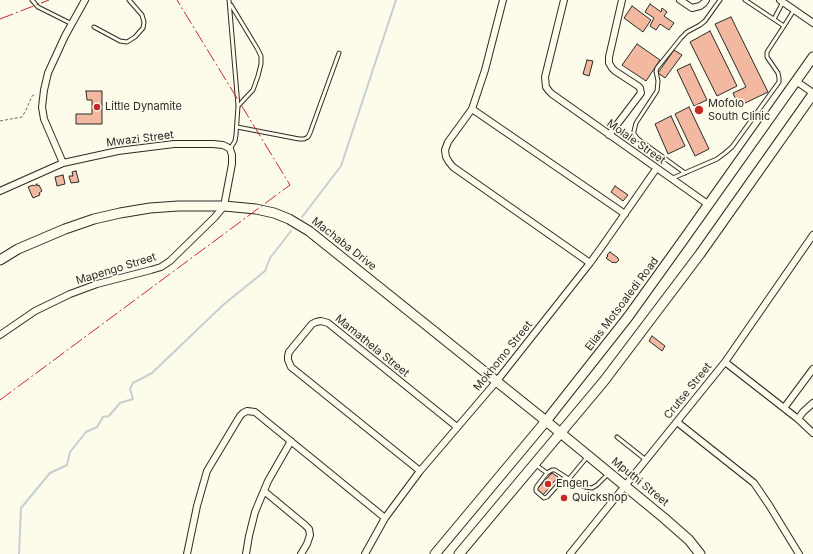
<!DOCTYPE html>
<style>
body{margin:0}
canvas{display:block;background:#fdfbea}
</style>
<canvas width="813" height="554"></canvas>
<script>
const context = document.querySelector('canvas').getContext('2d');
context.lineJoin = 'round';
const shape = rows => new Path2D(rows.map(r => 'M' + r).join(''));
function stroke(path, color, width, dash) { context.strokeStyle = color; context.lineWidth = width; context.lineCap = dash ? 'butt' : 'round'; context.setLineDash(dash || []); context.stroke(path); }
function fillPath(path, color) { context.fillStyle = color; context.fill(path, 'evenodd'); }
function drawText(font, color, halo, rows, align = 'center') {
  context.font = font + ' Inter,sans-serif'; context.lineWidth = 3; context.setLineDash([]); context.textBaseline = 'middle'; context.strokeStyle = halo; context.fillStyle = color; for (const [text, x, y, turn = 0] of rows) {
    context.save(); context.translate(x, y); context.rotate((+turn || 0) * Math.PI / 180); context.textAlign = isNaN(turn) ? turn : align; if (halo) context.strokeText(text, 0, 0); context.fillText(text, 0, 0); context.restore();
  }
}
stroke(shape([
 [302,217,341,166,396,0],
 [19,554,21,508,50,473,67,465,70,452,86,432,97,427,103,417,109,416,120,403,133,399,130,389,133,383,152,373,223,305,265,271,270,258,291,231]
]), '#c7d0d0', 2);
const building = shape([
 [650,4,661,12,662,8,667,12,664,16,674,23,669,30,660,24,656,30,650,26,654,18,645,12,650,4],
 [632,6,651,20,643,32,624,18,632,6],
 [731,17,768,92,739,106,733,93,746,87,715,24,731,17],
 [710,31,737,86,717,96,690,42,710,31],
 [637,44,660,60,646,81,622,65,637,44],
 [674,50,682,55,665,78,658,73,674,50],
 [587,60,593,61,589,76,583,74,587,60],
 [690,64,707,100,694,106,677,70,690,64],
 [86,91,102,91,102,124,76,124,76,114,92,114,92,100,87,100,86,91],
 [689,107,709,149,695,156,675,114,689,107],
 [671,116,685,146,668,154,655,124,671,116],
 [76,171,79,182,71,183,69,176,73,176,72,172,76,171],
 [63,175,65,184,57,186,55,177,63,175],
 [37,184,37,186,39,185,42,191,39,193,40,195,33,198,28,187,33,185,34,186,37,184],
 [615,186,628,195,623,201,611,192,615,186],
 [610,252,618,258,618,259,619,260,616,263,614,262,613,263,606,258,608,256,607,255,610,252],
 [652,336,665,346,662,351,649,341,652,336],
 [552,473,558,477,543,495,537,489,552,473]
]);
fillPath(building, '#f2b8a0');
stroke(building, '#2b2b2b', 1);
const lane = shape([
 [32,0,38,7,72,24],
 [229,0,238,106,236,135,235,141,230,149],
 [745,0,784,26,794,10],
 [231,5,257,48,261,56,261,64,258,76,253,90,238,106],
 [774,19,783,2],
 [94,27,120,41,127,42,135,37,143,28,144,22,142,15,129,0],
 [237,127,299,139,304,139,308,137,310,133,339,53],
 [685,173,638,139,634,134,634,131,636,123,657,91,658,81,656,71,657,68,681,38,687,32,700,25,705,21,720,0],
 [673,178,717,159,725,153,732,147,779,82,779,78,778,73,767,57,767,52,784,26],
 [617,437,646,460],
 [536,465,547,473],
 [565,477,547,497,544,498,536,491,536,488,537,486,547,473,552,470,555,470,575,483,585,487,592,488,597,485,608,474],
 [569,479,588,456]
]);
const street = shape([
 [503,0,485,70,472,109,448,142,445,150,446,157,449,162,453,167,590,263],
 [564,0,545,77,546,87,549,91,552,94,709,205],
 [680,0,692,8,700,6,704,3,706,0],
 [780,0,813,23],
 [796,81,813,93],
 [472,109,625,214],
 [609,135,641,93,640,88,638,86,615,71,612,68,609,63,609,57,622,0],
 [63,163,44,119,42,107,44,90,48,73,65,36,85,0],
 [0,191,63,163,118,151,174,144,213,144,223,145,227,147,230,149,232,155,232,164,224,206,215,217,170,261,161,267,151,270,97,284,70,294,35,311,0,335],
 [725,362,798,419,813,433],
 [784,408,813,369],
 [798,419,803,412,813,403],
 [677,422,754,483,769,505,799,554],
 [420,471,291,367,288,360,288,356,289,352,312,324,316,322,321,321,328,323,457,427],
 [264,491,305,525,309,529,310,535,307,544,301,554],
 [187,554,197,506,207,471,240,416,243,413,247,411,255,412,385,518],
 [246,554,249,536,255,512,268,481,291,441],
 [365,554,385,518,420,471,496,382,590,263,603,245,656,169],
 [570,554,725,362,813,235]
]);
const secondary = shape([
 [0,260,18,249,65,229,94,219,120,213,150,208,178,206,224,206,256,209,274,213,289,219,309,231,546,421,664,518,689,540,700,554],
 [435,554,546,421,628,317,684,239,813,57],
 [459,554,604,381,700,254,813,94]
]);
stroke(lane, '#2b2b2b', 5);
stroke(street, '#2b2b2b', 8);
stroke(secondary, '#2b2b2b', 11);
stroke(shape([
 [0,121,22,117,26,110,32,96,36,94]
]), '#6a6964', 1, [3, 2]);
stroke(lane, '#fdfbea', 3);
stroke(street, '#fdfbea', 6);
stroke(secondary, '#fdfbea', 9);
stroke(shape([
 [0,19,49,0],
 [0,400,290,185,177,0]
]), '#c62828', 1, [14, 3, 2, 3]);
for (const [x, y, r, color] of [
 [97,107,4,"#c62828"],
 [699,110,5,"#c62828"],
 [548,484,4,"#c62828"],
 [564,498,4,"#c62828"]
]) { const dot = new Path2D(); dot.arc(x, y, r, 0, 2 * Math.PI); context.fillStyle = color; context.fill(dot); stroke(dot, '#fdfbea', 1.5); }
drawText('11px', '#2b2b2b', '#fdfbea', [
 ["Mofolo",708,104],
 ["South Clinic",708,117],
 ["Little Dynamite",105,107],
 ["Engen",556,484],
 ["Quickshop",572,498]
], 'left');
drawText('11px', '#2b2b2b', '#fdfbea', [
 ["Mwazi Street",140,139,-7],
 ["Molale Street",636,142,35],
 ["Machaba Drive",344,244,38],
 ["Mapengo Street",116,269,-17],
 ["Elias Motsoaledi Road",622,304,-53],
 ["Mamathela Street",372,346,39],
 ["Mokhomo Street",503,356,-51],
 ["Crutse Street",688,391,-51],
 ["Mputhi Street",640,482,39]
]);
</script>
